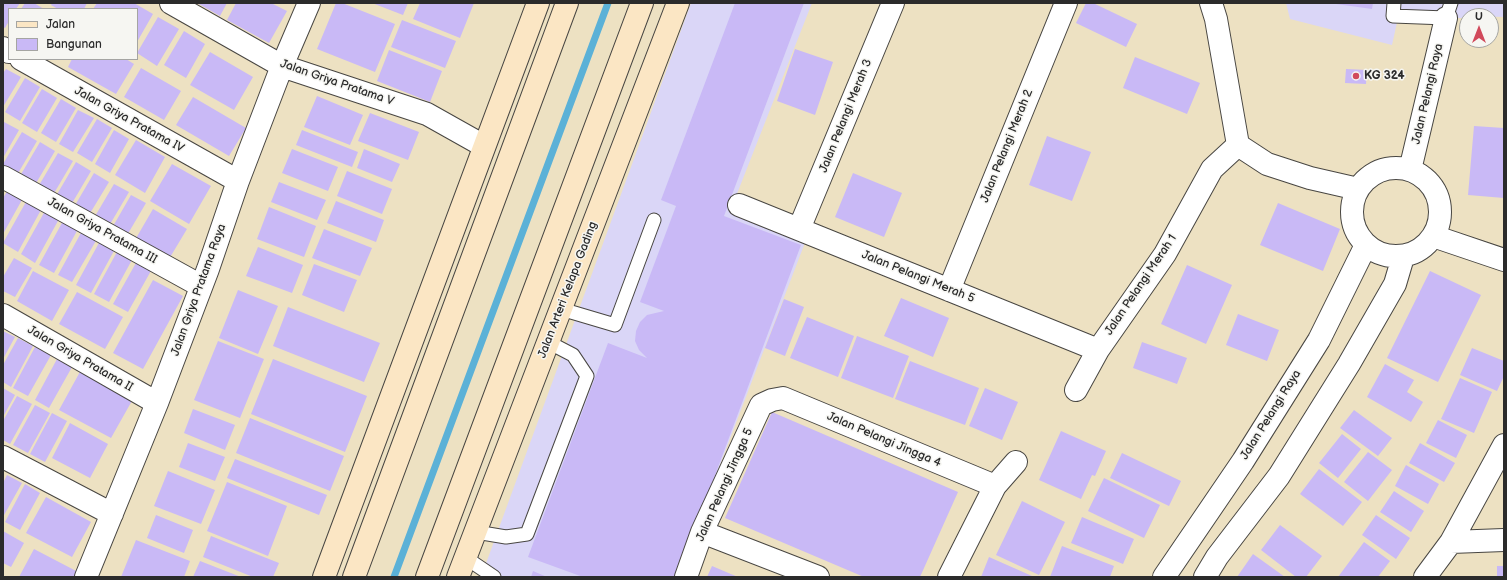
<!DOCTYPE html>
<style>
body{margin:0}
#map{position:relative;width:1507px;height:580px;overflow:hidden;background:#ede1c2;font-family:"Balsamiq Sans",sans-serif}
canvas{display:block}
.frame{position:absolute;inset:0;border:4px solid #2b2b2b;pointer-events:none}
.legend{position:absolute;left:8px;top:8px;width:130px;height:52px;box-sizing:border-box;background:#f6f6f2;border:1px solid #a5a5a2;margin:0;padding:5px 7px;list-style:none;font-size:12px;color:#2b2b2b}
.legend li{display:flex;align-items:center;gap:8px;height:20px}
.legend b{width:20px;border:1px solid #a5a5a2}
.north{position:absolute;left:1459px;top:8px;width:40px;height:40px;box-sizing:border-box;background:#f6f6f2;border:1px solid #a5a5a2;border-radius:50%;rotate:0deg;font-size:11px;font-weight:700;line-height:16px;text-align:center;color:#2b2b2b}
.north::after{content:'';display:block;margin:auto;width:14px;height:18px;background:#d1495b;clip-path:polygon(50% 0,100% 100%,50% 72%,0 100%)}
</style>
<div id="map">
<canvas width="1507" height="580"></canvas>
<div class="frame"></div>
<ul class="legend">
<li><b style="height:5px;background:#fbe6c4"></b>Jalan</li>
<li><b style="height:11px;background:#c9b9f6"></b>Bangunan</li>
</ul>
<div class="north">U</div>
</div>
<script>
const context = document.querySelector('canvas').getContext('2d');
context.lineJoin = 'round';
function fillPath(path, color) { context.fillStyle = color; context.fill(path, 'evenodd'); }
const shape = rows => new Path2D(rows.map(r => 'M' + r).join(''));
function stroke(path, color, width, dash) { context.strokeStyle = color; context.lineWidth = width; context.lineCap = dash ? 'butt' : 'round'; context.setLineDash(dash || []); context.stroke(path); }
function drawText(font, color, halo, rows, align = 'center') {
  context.font = font + ' "Balsamiq Sans",sans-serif'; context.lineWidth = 3; context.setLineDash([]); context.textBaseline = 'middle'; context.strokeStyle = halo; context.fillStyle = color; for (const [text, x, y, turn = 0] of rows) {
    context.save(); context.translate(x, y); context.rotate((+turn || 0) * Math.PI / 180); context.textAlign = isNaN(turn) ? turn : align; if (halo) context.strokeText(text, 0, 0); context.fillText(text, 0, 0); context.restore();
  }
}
fillPath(shape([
 [691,3,812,3,731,209,806,240,677,577,481,577],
 [1286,3,1504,3,1504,17,1467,16,1467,18,1398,18,1392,45,1290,19]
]), '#dad6f7');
stroke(shape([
 [394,577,608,3]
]), '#5bb1d7', 7);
fillPath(shape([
 [3,3,20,3,16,9,9,9,9,21,5,28,3,27],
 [25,3,34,3,44,9,21,9],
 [52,3,87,3,84,9,58,9,51,5],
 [97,3,134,3,153,14,137,42,137,9,93,9],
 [197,3,227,3,220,16],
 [236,3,271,3,287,11,269,43,227,20],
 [336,3,342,3,395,24,375,72,317,49],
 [372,3,408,3,403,15],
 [420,3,474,3,460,38,413,19],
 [735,3,804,3,724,216,801,245,677,577,583,577,528,557,608,343,647,358,639,350,635,341,636,331,640,322,647,315,664,311,640,302,676,206,661,200],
 [1086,3,1093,3,1137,24,1126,47,1076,23],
 [1329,3,1373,3,1372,9],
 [158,17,179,29,157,66,137,53],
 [402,20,456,41,445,68,391,47],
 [184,31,205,44,186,78,164,65],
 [795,49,833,62,815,115,777,101],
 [389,50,442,71,430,102,377,81],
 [210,52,253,77,234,110,190,85],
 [1135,57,1200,83,1187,114,1123,88],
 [72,59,126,59,134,64,116,94,68,67],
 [141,68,181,91,164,120,124,97],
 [6,69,21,77,3,107,3,73],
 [1346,69,1367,70,1366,84,1345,83],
 [25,78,40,87,20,121,5,112],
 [42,89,57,98,37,132,22,123],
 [317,96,363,115,350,145,304,127],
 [193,97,246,128,229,156,176,125],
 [61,99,76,108,56,142,41,133],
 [78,110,94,118,73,152,59,144],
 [370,113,419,132,408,160,358,141],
 [97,119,112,128,92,162,77,153],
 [4,122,19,130,3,158,3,124],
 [1474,126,1504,128,1504,198,1468,195],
 [114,130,129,139,110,173,95,164],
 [302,130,358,152,352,167,296,145],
 [22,132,37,141,17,175,3,167,3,164],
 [1047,136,1091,152,1072,201,1029,185],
 [136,140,165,157,145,193,115,175],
 [40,142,55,151,35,185,20,176],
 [292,149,338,167,328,191,282,173],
 [364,149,400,164,392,182,357,168],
 [58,153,73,161,53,195,38,187],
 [76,162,91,171,71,205,56,196],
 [172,164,211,186,189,224,150,201],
 [347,171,392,189,382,214,337,196],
 [94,173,109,182,89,215,74,207],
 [853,173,902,193,884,237,835,217],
 [279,182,326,200,317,220,271,202],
 [114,184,129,192,109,226,94,218],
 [8,190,23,198,3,234,3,198],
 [131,195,146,203,126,237,112,228],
 [27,200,42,208,18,252,3,243],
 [336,201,384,220,376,242,327,223],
 [1278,203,1340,229,1323,271,1260,245],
 [269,207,316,226,304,257,257,239],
 [153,209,187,229,169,259,135,240],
 [45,211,59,219,35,263,21,254],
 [63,221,78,229,54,273,39,265],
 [324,229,372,248,360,276,312,258],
 [82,231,97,239,72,282,58,275],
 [100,241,115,249,91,293,76,285],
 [258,247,303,265,292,293,246,276],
 [118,250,133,258,109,302,94,294],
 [14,258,32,268,15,297,3,291,3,277],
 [137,261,152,269,128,312,113,304],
 [314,264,357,280,344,312,302,295],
 [1187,265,1232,285,1206,344,1161,324],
 [33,271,69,290,52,321,17,301],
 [1430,271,1481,295,1438,382,1387,358],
 [153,280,183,296,143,369,113,353],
 [238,290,278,306,258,354,219,338],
 [77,292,123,317,105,349,59,324],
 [901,298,949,318,933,357,884,336],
 [784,299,804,307,785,356,765,348],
 [288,307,380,343,364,382,273,346],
 [1238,314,1279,330,1267,361,1226,345],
 [807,317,854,336,838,377,790,358],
 [3,331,15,337,3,359],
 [857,336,909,356,893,398,841,378],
 [18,338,33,346,11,387,3,382,3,365],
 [218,341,264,359,240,418,194,400],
 [1142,342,1187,358,1177,384,1133,368],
 [35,347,51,355,28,396,13,388],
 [1472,348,1504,361,1504,376,1497,391,1460,375],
 [57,359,72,367,49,408,35,400],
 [273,359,367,396,345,452,251,414],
 [910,361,979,388,965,425,895,399],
 [1385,364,1414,380,1407,392,1423,402,1411,422,1367,397],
 [81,370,133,399,111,438,59,410],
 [1460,378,1492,392,1474,433,1441,419],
 [3,388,15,395,3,417],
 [985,388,1018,402,1002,440,969,426],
 [17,396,32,404,10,444,3,440,3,421],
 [35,405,50,413,28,453,13,445],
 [193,409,235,425,225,450,184,433],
 [1354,410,1392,438,1378,456,1340,428],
 [772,412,958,492,920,577,864,577,725,518],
 [52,413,67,421,45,462,30,454],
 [250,418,344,456,330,491,236,453],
 [1438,420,1467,435,1456,458,1426,443],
 [70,423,108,444,90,478,52,458],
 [1061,431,1106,451,1095,476,1092,475,1081,499,1039,480],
 [1342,434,1361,449,1338,478,1319,463],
 [188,443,225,457,215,481,179,467],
 [1420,443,1455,463,1444,482,1409,463],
 [1368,452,1392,470,1368,501,1344,482],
 [1122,453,1181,481,1169,506,1110,478],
 [235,459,327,495,319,515,227,478],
 [1406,465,1439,484,1428,504,1395,486],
 [1319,469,1362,502,1343,526,1300,494],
 [168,471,215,490,201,524,154,506],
 [7,475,22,483,3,517,3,483],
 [1104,478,1160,505,1144,538,1088,511],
 [227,482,287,506,268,556,207,531],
 [25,484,40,493,20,530,5,522],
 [1394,491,1424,511,1411,532,1380,512],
 [46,497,91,522,72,557,26,533],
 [1022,501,1065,522,1039,575,996,555],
 [156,515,193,530,184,553,147,538],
 [1376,515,1410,538,1396,559,1362,535],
 [1082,517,1134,539,1123,564,1071,543],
 [1280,525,1322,556,1306,577,1296,577,1261,550],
 [3,531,24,543,11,567,3,563],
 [211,536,279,563,273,577,253,577,203,557],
 [136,540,190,561,184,577,121,577],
 [1364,542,1390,561,1378,577,1338,577],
 [1062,546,1114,566,1110,577,1050,577],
 [34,549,80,573,78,577,19,577],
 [1253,554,1285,577,1237,577],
 [989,557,1032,576,1032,577,981,577],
 [200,561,241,577,193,577],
 [712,566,738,577,707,577],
 [1497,566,1504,566,1504,577,1497,577],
 [533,571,547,577,531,577]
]), '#c9b9f6');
const lane = shape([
 [1394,3,1393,16,1446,18,1451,3],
 [561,309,615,325,654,220],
 [476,532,506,537,527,534,587,376,573,355,548,342],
 [466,558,494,577]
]);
const street = shape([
 [171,3,282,66,427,114,484,146],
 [3,48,9,52],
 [21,59,238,181],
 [1238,145,1267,164,1310,178,1358,189],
 '1352 212a44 44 0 1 1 88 0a44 44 0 1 1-88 0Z',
 [1410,170,1446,18],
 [3,177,201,286],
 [739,205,1098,350],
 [799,229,893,3],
 [1433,236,1504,260],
 [949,290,1066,3],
 [3,315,157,403],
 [1076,390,1098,350,1165,254,1212,169,1238,145,1216,19,1211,3],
 [3,457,112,514],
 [702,532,818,577],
 [1451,542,1504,540],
 [86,577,157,403,208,269,238,181,282,66,309,3],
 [686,577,702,532,761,405,772,400,783,398,995,486],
 [949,577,995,486,1016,462],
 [1164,577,1243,461,1319,340,1366,245],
 [1205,577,1217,557,1279,476,1349,364,1395,284,1403,257],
 [1425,577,1451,542,1504,445]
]);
const secondary = shape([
 [324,577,538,3],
 [354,577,567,3],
 [427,577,642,3],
 [458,577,678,3]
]);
stroke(lane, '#484642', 15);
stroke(street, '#484642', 24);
stroke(secondary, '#484642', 24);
stroke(lane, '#fff', 13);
stroke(street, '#fff', 22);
stroke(secondary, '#fbe6c4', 22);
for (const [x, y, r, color] of [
 [1356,76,4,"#d1495b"]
]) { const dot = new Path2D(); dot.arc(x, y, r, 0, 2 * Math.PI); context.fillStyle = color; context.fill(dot); stroke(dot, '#f6f6f2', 1.5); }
drawText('bold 12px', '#2b2b2b', '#f6f6f2', [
 ["KG 324",1364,76]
], 'left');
drawText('12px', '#2b2b2b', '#f6f6f2', [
 ["Jalan Griya Pratama V",337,83,19],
 ["Jalan Pelangi Raya",1428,94,-77],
 ["Jalan Pelangi Merah 3",846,116,-68],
 ["Jalan Griya Pratama IV",129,120,29],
 ["Jalan Pelangi Merah 2",1007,146,-68],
 ["Jalan Griya Pratama III",102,231,29],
 ["Jalan Pelangi Merah 5",918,277,22],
 ["Jalan Pelangi Merah 1",1141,285,-56],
 ["Jalan Griya Pratama Raya",199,290,-70],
 ["Jalan Arteri Kelapa Gading",568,290,-69],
 ["Jalan Griya Pratama II",80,359,30],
 ["Jalan Pelangi Raya",1271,415,-58],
 ["Jalan Pelangi Jingga 4",884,440,23],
 ["Jalan Pelangi Jingga 5",725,485,-66]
]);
</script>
